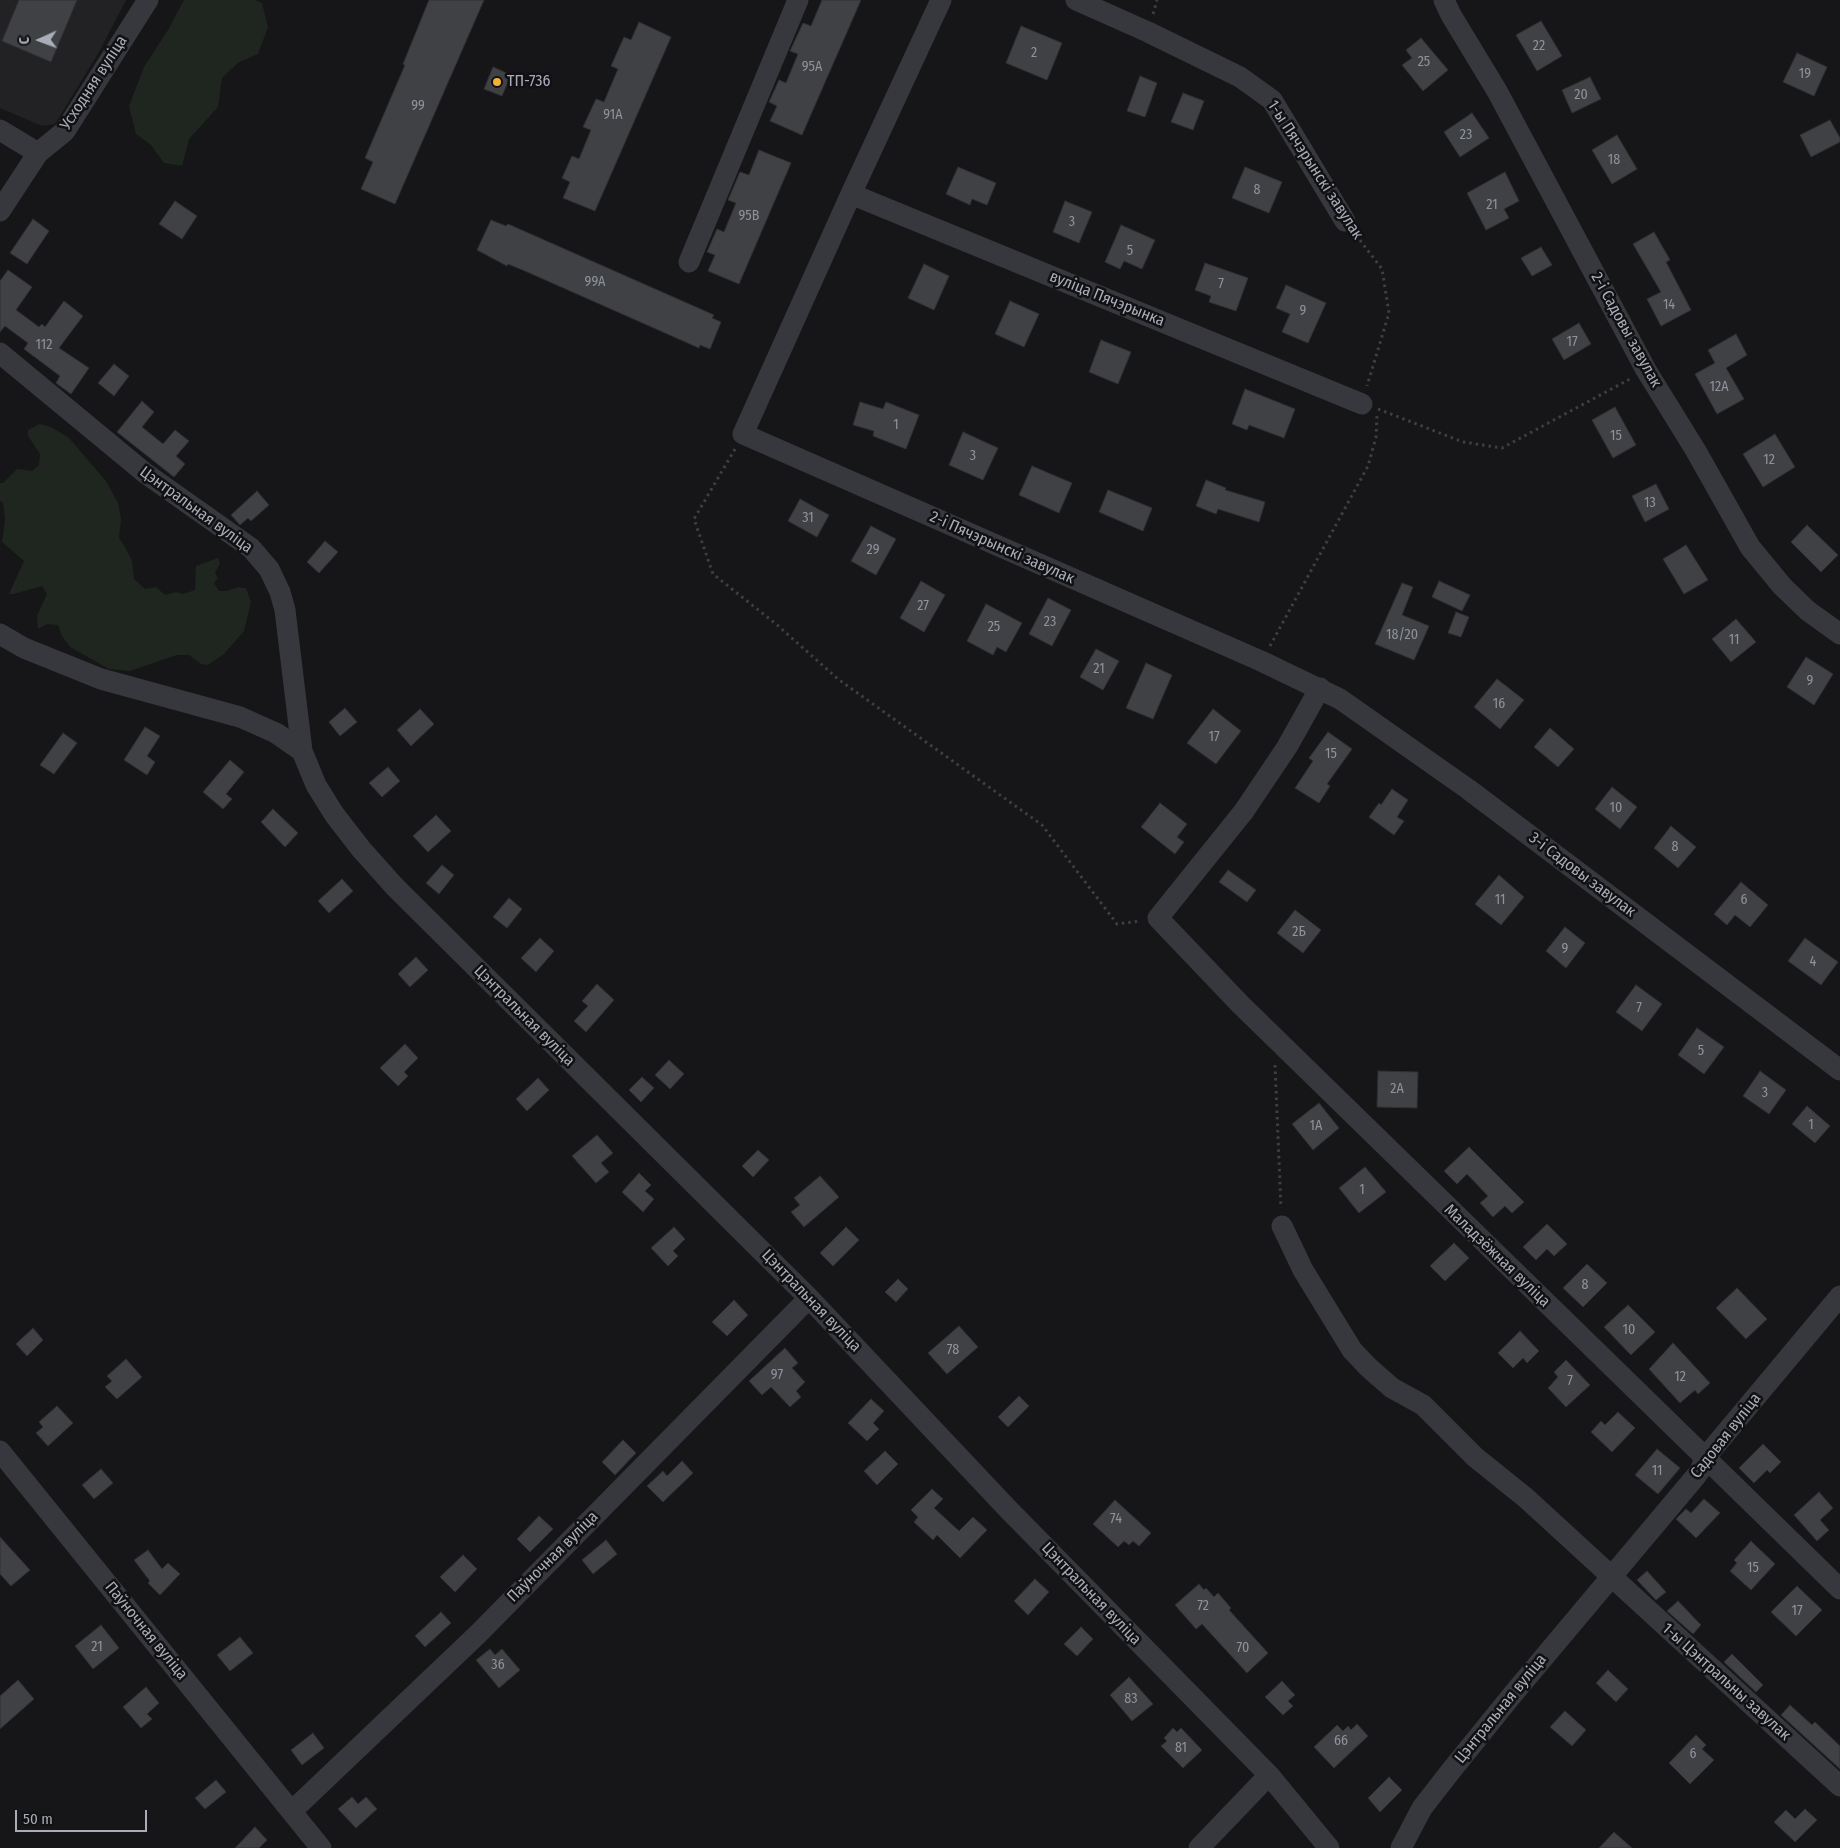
<!DOCTYPE html>
<meta charset="utf-8">
<style>
body{margin:0}
#map{position:relative;width:1840px;height:1848px;overflow:hidden;background:#161618;font-family:"Fira Sans Condensed",sans-serif}
canvas{display:block}
.north{position:absolute;left:15px;top:15px;width:50px;height:50px;-webkit-text-stroke:4px #111113;paint-order:stroke;rotate:268deg;font-size:14px;font-weight:700;line-height:20px;text-align:center;color:#a8adb8}
.north::after{content:'';display:block;margin:auto;width:18px;height:22px;background:#a8adb8;clip-path:polygon(50% 0,100% 100%,50% 72%,0 100%)}
.scale{position:absolute;left:15px;top:1810px;width:132px;height:22px;box-sizing:border-box;border:2px solid #a8adb8;border-top:0;padding-left:6px;font-size:15px;line-height:18px;white-space:nowrap;color:#a8adb8;-webkit-text-stroke:4px #111113;paint-order:stroke}
</style>
<div id="map">
<canvas width="1840" height="1848"></canvas>
<div class="north">С</div>
<div class="scale">50 m</div>
</div>
<script>
const context = document.querySelector('canvas').getContext('2d');
context.lineJoin = 'round';
function fillPath(path, color) { context.fillStyle = color; context.fill(path, 'evenodd'); }
const shape = rows => new Path2D(rows.map(r => 'M' + r).join(''));
function stroke(path, color, width, dash) { context.strokeStyle = color; context.lineWidth = width; context.lineCap = dash ? 'butt' : 'round'; context.setLineDash(dash || []); context.stroke(path); }
function drawText(font, color, halo, rows, align = 'center') {
  context.font = font + ' "Fira Sans Condensed",sans-serif'; context.lineWidth = 5; context.setLineDash([]); context.textBaseline = 'middle'; context.strokeStyle = halo; context.fillStyle = color; for (const [text, x, y, turn = 0] of rows) {
    context.save(); context.translate(x, y); context.rotate((+turn || 0) * Math.PI / 180); context.textAlign = isNaN(turn) ? turn : align; if (halo) context.strokeText(text, 0, 0); context.fillText(text, 0, 0); context.restore();
  }
}
fillPath(shape([
 [0,0,126,0,99,52,55,124,42,126,0,108]
]), '#222225');
fillPath(shape([
 [184,0,255,0,262,3,268,27,258,54,239,62,222,78,218,107,189,139,182,166,164,163,151,145,136,134,129,106,144,67,168,30],
 [40,424,51,427,69,438,106,481,118,503,121,519,119,538,125,547,132,561,134,579,145,589,156,587,165,595,176,592,183,594,195,590,196,566,218,558,220,563,215,573,218,578,214,583,219,591,227,591,238,587,246,588,251,602,244,631,224,654,208,665,201,664,189,655,177,655,130,671,109,669,70,647,62,636,58,625,47,624,38,629,37,616,47,594,42,586,14,594,9,594,24,561,2,542,5,520,3,503,0,501,0,483,3,483,17,469,32,471,39,465,40,454,28,436,28,430]
]), '#1e261f');
const building = shape([
 [19,0,77,0,51,62,2,41,19,0],
 [429,0,484,0,395,204,361,189,373,162,365,158,405,65,403,64,429,0],
 [822,0,861,0,802,135,770,121,777,106,769,102,779,80,786,83,798,54,790,51,803,23,811,26,822,0],
 [1541,21,1562,56,1537,71,1516,35,1541,21],
 [639,22,671,37,595,211,563,198,570,182,562,178,572,156,579,159,591,130,583,127,596,99,604,102,618,69,611,66,624,37,631,40,639,22],
 [1021,26,1062,43,1047,80,1006,63,1021,26],
 [1421,38,1448,70,1423,91,1402,65,1412,58,1406,50,1421,38],
 [1797,53,1827,67,1814,96,1783,82,1797,53],
 [493,67,511,75,502,96,484,89,493,67],
 [1140,76,1157,83,1145,117,1127,111,1140,76],
 [1590,77,1601,99,1572,113,1562,90,1590,77],
 [1183,93,1204,101,1193,130,1171,122,1183,93],
 [1472,113,1489,138,1460,157,1444,132,1472,113],
 [1830,120,1840,138,1840,142,1811,157,1800,135,1830,120],
 [1617,135,1637,169,1612,184,1592,150,1617,135],
 [759,150,791,163,739,284,708,271,715,255,707,252,717,229,724,232,736,203,728,200,740,172,749,175,759,150],
 [958,167,996,183,987,205,972,199,970,205,946,194,958,167],
 [1245,167,1282,182,1269,213,1232,198,1245,167],
 [1505,172,1519,201,1504,209,1509,218,1486,230,1467,193,1505,172],
 [175,201,197,216,182,239,159,224,175,201],
 [1065,201,1092,212,1079,243,1053,232,1065,201],
 [33,219,49,231,27,264,10,253,33,219],
 [491,220,506,226,508,224,714,315,712,318,721,322,710,349,700,345,699,348,525,271,508,264,507,266,477,250,491,220],
 [1121,225,1155,240,1142,269,1124,261,1120,269,1105,262,1121,225],
 [1654,232,1670,260,1666,262,1691,310,1661,326,1647,299,1661,292,1633,244,1654,232],
 [1541,247,1552,265,1532,276,1521,258,1541,247],
 [1205,263,1248,278,1236,311,1209,302,1211,296,1195,290,1205,263],
 [924,264,949,276,934,310,908,298,924,264],
 [8,270,32,287,16,310,39,327,42,324,45,327,64,301,83,316,59,348,89,368,71,394,56,383,60,376,24,349,28,343,5,326,0,332,0,281,8,270],
 [1286,285,1326,303,1308,343,1282,332,1290,314,1276,308,1286,285],
 [1010,301,1039,314,1024,347,995,334,1010,301],
 [1579,323,1591,344,1564,360,1552,339,1579,323],
 [1736,334,1747,355,1726,368,1744,399,1717,414,1695,374,1715,363,1708,350,1736,334],
 [1101,340,1131,352,1118,384,1089,372,1101,340],
 [114,364,129,376,114,396,98,383,114,364],
 [1245,389,1295,409,1284,438,1249,425,1247,430,1232,424,1245,389],
 [142,401,154,412,142,427,163,444,175,430,189,441,176,456,185,464,174,477,117,432,142,401],
 [860,402,883,409,886,402,919,415,906,449,873,436,874,431,853,425,860,402],
 [1615,407,1636,445,1613,458,1592,420,1615,407],
 [963,432,998,448,983,480,949,465,963,432],
 [1775,434,1795,467,1763,487,1743,454,1775,434],
 [1032,466,1072,483,1059,513,1019,495,1032,466],
 [1206,480,1226,488,1225,490,1265,502,1259,522,1218,509,1216,514,1196,506,1206,480],
 [1656,484,1669,509,1645,522,1632,496,1656,484],
 [1108,490,1152,508,1143,531,1099,512,1108,490],
 [257,491,269,505,251,521,248,518,240,525,231,515,257,491],
 [800,499,829,515,817,537,788,521,800,499],
 [1807,525,1838,555,1821,572,1791,542,1807,525],
 [871,526,896,539,876,575,851,561,871,526],
 [325,541,338,552,319,573,307,562,325,541],
 [1686,545,1708,580,1684,594,1663,559,1686,545],
 [921,581,945,595,924,632,900,618,921,581],
 [1439,581,1470,595,1462,611,1432,597,1439,581],
 [1402,583,1413,587,1402,615,1429,626,1414,660,1375,644,1402,583],
 [1048,598,1071,610,1052,646,1029,634,1048,598],
 [986,604,1022,623,1006,652,997,647,993,655,967,641,986,604],
 [1456,612,1469,617,1461,637,1448,633,1456,612],
 [1736,619,1756,642,1731,662,1712,639,1736,619],
 [1096,649,1119,661,1103,690,1080,677,1096,649],
 [1806,657,1833,674,1814,705,1787,687,1806,657],
 [1146,663,1172,675,1153,719,1126,708,1146,663],
 [1497,679,1524,700,1500,729,1474,707,1497,679],
 [345,708,357,722,340,736,329,722,345,708],
 [420,709,434,724,411,746,397,730,420,709],
 [1213,709,1241,731,1216,764,1187,743,1213,709],
 [145,727,160,736,147,756,155,762,147,775,124,760,145,727],
 [1550,728,1574,749,1558,767,1534,747,1550,728],
 [1328,732,1352,749,1327,784,1330,786,1319,803,1295,788,1313,761,1309,758,1328,732],
 [63,733,77,743,54,774,40,765,63,733],
 [230,760,244,772,226,794,232,799,223,809,203,792,230,760],
 [388,767,400,781,382,797,369,783,388,767],
 [1612,787,1637,807,1620,829,1595,809,1612,787],
 [1392,789,1408,800,1397,817,1404,821,1394,835,1369,817,1379,803,1381,805,1392,789],
 [1160,803,1187,824,1177,837,1184,842,1175,854,1141,827,1160,803],
 [273,809,298,833,285,847,261,822,273,809],
 [436,815,451,831,428,852,413,836,436,815],
 [1671,826,1696,847,1678,868,1654,848,1671,826],
 [442,865,454,875,439,894,426,883,442,865],
 [1228,870,1256,890,1247,902,1219,882,1228,870],
 [1499,875,1524,897,1501,925,1475,904,1499,875],
 [342,879,353,891,329,913,318,901,342,879],
 [1741,882,1768,905,1750,927,1735,915,1727,925,1714,914,1741,882],
 [509,898,522,909,507,928,493,917,509,898],
 [1295,910,1321,930,1303,953,1277,933,1295,910],
 [1565,927,1585,943,1566,968,1546,951,1565,927],
 [540,938,554,951,536,972,521,958,540,938],
 [1805,938,1838,962,1821,985,1788,961,1805,938],
 [416,957,428,970,410,987,398,974,416,957],
 [597,984,614,1000,586,1032,574,1021,588,1006,582,1001,597,984],
 [1636,985,1662,1004,1642,1031,1616,1012,1636,985],
 [1697,1028,1724,1047,1704,1074,1678,1055,1697,1028],
 [405,1044,418,1058,404,1072,408,1076,398,1086,380,1068,405,1044],
 [669,1060,684,1074,670,1089,655,1075,669,1060],
 [1378,1071,1418,1072,1417,1108,1377,1107,1378,1071],
 [1760,1071,1786,1090,1769,1114,1743,1096,1760,1071],
 [642,1077,654,1088,641,1102,629,1090,642,1077],
 [538,1078,549,1090,527,1111,516,1099,538,1078],
 [1319,1103,1339,1128,1313,1150,1292,1124,1319,1103],
 [1807,1106,1830,1126,1815,1143,1792,1124,1807,1106],
 [597,1135,613,1153,601,1163,609,1172,596,1183,572,1156,597,1135],
 [1469,1147,1524,1202,1512,1213,1505,1206,1493,1217,1480,1203,1488,1196,1467,1174,1457,1184,1444,1171,1469,1147],
 [758,1150,769,1160,753,1177,742,1166,758,1150],
 [1365,1167,1386,1192,1359,1213,1339,1188,1365,1167],
 [639,1173,651,1185,645,1191,654,1199,643,1212,622,1192,639,1173],
 [820,1176,839,1197,804,1227,791,1212,800,1205,794,1198,820,1176],
 [1547,1224,1567,1244,1554,1256,1547,1249,1536,1260,1523,1247,1547,1224],
 [674,1227,685,1239,673,1251,678,1256,668,1266,651,1248,674,1227],
 [846,1227,859,1240,833,1266,820,1253,846,1227],
 [1454,1243,1469,1258,1445,1281,1430,1266,1454,1243],
 [1587,1264,1607,1283,1583,1307,1563,1288,1587,1264],
 [898,1279,908,1289,896,1302,885,1292,898,1279],
 [1737,1288,1767,1319,1746,1339,1716,1308,1737,1288],
 [734,1300,748,1315,727,1336,712,1322,734,1300],
 [1628,1305,1655,1332,1631,1355,1604,1327,1628,1305],
 [959,1326,978,1347,947,1374,928,1353,959,1326],
 [33,1328,43,1340,27,1356,16,1344,33,1328],
 [1520,1331,1539,1351,1527,1363,1523,1358,1513,1368,1498,1353,1520,1331],
 [1673,1343,1710,1383,1698,1394,1695,1390,1680,1403,1649,1369,1673,1343],
 [785,1348,798,1363,792,1368,805,1382,796,1391,801,1397,790,1407,771,1387,762,1395,749,1381,785,1348],
 [126,1359,142,1377,117,1399,105,1387,112,1381,107,1376,126,1359],
 [1566,1360,1590,1385,1566,1407,1548,1388,1558,1377,1554,1372,1566,1360],
 [1019,1396,1029,1406,1008,1427,998,1417,1019,1396],
 [871,1399,884,1411,873,1423,879,1429,867,1441,848,1423,871,1399],
 [57,1406,73,1423,48,1446,36,1433,43,1427,39,1422,57,1406],
 [1618,1412,1635,1428,1612,1452,1591,1432,1601,1421,1605,1425,1618,1412],
 [623,1440,636,1453,615,1475,602,1462,623,1440],
 [1763,1444,1781,1462,1770,1473,1767,1470,1754,1483,1739,1468,1763,1444],
 [1657,1449,1680,1468,1658,1494,1635,1475,1657,1449],
 [885,1451,898,1464,877,1485,864,1471,885,1451],
 [682,1461,693,1473,663,1502,647,1486,663,1471,667,1476,682,1461],
 [101,1469,113,1483,94,1499,82,1485,101,1469],
 [932,1489,943,1499,934,1508,959,1531,973,1517,987,1530,960,1558,937,1535,933,1540,914,1522,918,1517,911,1510,932,1489],
 [1819,1492,1833,1508,1820,1520,1829,1530,1817,1541,1794,1515,1819,1492],
 [1704,1499,1720,1513,1696,1538,1676,1519,1686,1509,1691,1513,1704,1499],
 [1115,1500,1151,1533,1139,1546,1133,1541,1129,1545,1124,1541,1118,1547,1093,1524,1115,1500],
 [539,1516,553,1529,530,1552,517,1539,539,1516],
 [0,1537,30,1570,11,1586,0,1574,0,1537],
 [606,1540,617,1554,593,1574,582,1560,606,1540],
 [1751,1541,1775,1564,1751,1590,1730,1571,1737,1563,1734,1560,1751,1541],
 [148,1550,162,1569,168,1563,180,1574,160,1595,148,1583,150,1581,134,1560,148,1550],
 [463,1555,477,1569,455,1592,440,1577,463,1555],
 [1647,1571,1666,1592,1656,1600,1637,1580,1647,1571],
 [1035,1579,1049,1592,1028,1615,1014,1601,1035,1579],
 [1199,1584,1204,1590,1206,1588,1214,1597,1218,1593,1231,1608,1229,1610,1268,1653,1247,1673,1202,1624,1196,1629,1175,1605,1199,1584],
 [1797,1586,1822,1610,1796,1636,1771,1612,1797,1586],
 [1678,1601,1701,1625,1693,1634,1667,1611,1678,1601],
 [441,1612,451,1623,425,1647,415,1636,441,1612],
 [101,1625,119,1648,93,1669,75,1646,101,1625],
 [1081,1627,1093,1639,1077,1656,1064,1644,1081,1627],
 [240,1637,253,1653,230,1671,217,1655,240,1637],
 [490,1649,495,1655,502,1649,520,1670,499,1688,476,1660,490,1649],
 [1732,1654,1763,1685,1756,1692,1724,1662,1732,1654],
 [1608,1670,1628,1689,1616,1702,1596,1683,1608,1670],
 [1129,1677,1153,1704,1132,1721,1110,1695,1129,1677],
 [18,1680,34,1699,0,1729,0,1696,18,1680],
 [1282,1681,1295,1695,1288,1701,1293,1706,1283,1715,1265,1697,1282,1681],
 [146,1687,159,1703,147,1714,152,1719,141,1728,123,1707,146,1687],
 [1790,1705,1812,1725,1815,1722,1840,1746,1840,1769,1781,1715,1790,1705],
 [1565,1711,1586,1730,1572,1746,1550,1727,1565,1711],
 [1357,1724,1368,1736,1334,1768,1314,1747,1337,1725,1343,1731,1348,1726,1351,1730,1357,1724],
 [1173,1728,1177,1732,1181,1728,1202,1750,1183,1768,1161,1746,1167,1741,1164,1738,1173,1728],
 [313,1733,324,1748,302,1765,291,1750,313,1733],
 [1696,1735,1706,1745,1702,1749,1714,1760,1690,1784,1669,1763,1696,1735],
 [1389,1777,1402,1790,1380,1812,1368,1798,1389,1777],
 [216,1780,226,1792,205,1809,195,1798,216,1780],
 [352,1797,358,1804,366,1797,377,1809,356,1828,338,1809,352,1797],
 [1805,1809,1817,1820,1795,1842,1774,1822,1786,1810,1795,1819,1805,1809],
 [255,1827,267,1840,259,1848,235,1848,255,1827],
 [1614,1832,1632,1848,1599,1848,1614,1832]
]);
fillPath(building, '#404145');
stroke(building, '#303034', 1);
stroke(shape([
 [1153,14,1157,0],
 [1356,235,1382,269,1389,313,1367,386],
 [1378,409,1463,442,1502,448,1630,379],
 [735,449,694,519,713,574,776,624,838,679,1042,825,1117,924,1140,921],
 [1270,646,1368,466,1376,437,1377,416],
 [1275,1065,1281,1208]
]), '#3d3f44', 3, [2.5, 4]);
stroke(shape([
 [941,0,851,194,743,434,1261,661,1340,699,1468,789,1840,1070],
 [1076,0,1148,32,1240,77,1272,100,1345,221],
 [1444,0,1451,15,1497,91,1646,370,1696,451,1750,547,1782,586,1808,611,1840,634],
 [0,130,38,153],
 [851,194,1362,404],
 [0,211,38,153,65,131,148,0],
 [689,262,798,0],
 [0,353,145,473,251,548,269,569,280,592,285,610,302,751,316,785,334,814,361,849,395,887,809,1298,1007,1508,1269,1775,1329,1848],
 [0,634,24,648,101,679,240,717,276,733,302,751],
 [1320,688,1287,747,1244,811,1158,918,1240,1004,1840,1589],
 [1282,1226,1303,1270,1352,1350,1368,1367,1392,1388,1423,1405,1475,1457,1526,1498,1840,1786],
 [0,1451,321,1848],
 [292,1811,478,1634,809,1298],
 [1199,1848,1269,1775],
 [1401,1848,1422,1808,1450,1772,1513,1694,1696,1476,1701,1469,1704,1459,1840,1296]
]), '#37383d', 21);
for (const [x, y, r, color] of [
 [497,82,5,"#f2b134"]
]) { const dot = new Path2D(); dot.arc(x, y, r, 0, 2 * Math.PI); context.fillStyle = color; context.fill(dot); stroke(dot, '#111113', 2); }
drawText('14px', '#8e929b', null, [
 ["22",1539,46],
 ["2",1034,53],
 ["25",1424,62],
 ["95А",812,67],
 ["19",1805,74],
 ["20",1581,95],
 ["99",418,106],
 ["91А",613,115],
 ["23",1466,135],
 ["18",1614,160],
 ["8",1257,190],
 ["21",1492,205],
 ["95В",749,216],
 ["3",1072,222],
 ["5",1130,251],
 ["99А",595,282],
 ["7",1221,284],
 ["14",1669,305],
 ["9",1303,311],
 ["17",1572,342],
 ["112",44,345],
 ["12А",1719,387],
 ["1",896,425],
 ["15",1616,436],
 ["3",973,456],
 ["12",1769,460],
 ["13",1650,503],
 ["31",808,518],
 ["29",873,550],
 ["27",923,606],
 ["23",1050,622],
 ["25",994,627],
 ["18/20",1402,635],
 ["11",1734,640],
 ["21",1099,669],
 ["9",1810,681],
 ["16",1499,704],
 ["17",1214,737],
 ["15",1331,754],
 ["10",1616,808],
 ["8",1675,847],
 ["11",1500,900],
 ["6",1744,900],
 ["2Б",1299,932],
 ["9",1565,949],
 ["4",1813,962],
 ["7",1639,1008],
 ["5",1701,1051],
 ["2А",1397,1089],
 ["3",1765,1093],
 ["1",1811,1125],
 ["1А",1316,1126],
 ["1",1362,1190],
 ["8",1585,1285],
 ["10",1629,1330],
 ["78",953,1350],
 ["97",777,1375],
 ["12",1680,1377],
 ["7",1570,1381],
 ["11",1657,1471],
 ["74",1116,1519],
 ["15",1753,1568],
 ["72",1203,1606],
 ["17",1797,1611],
 ["21",97,1647],
 ["70",1243,1648],
 ["36",498,1665],
 ["83",1131,1699],
 ["66",1341,1741],
 ["81",1181,1748],
 ["6",1693,1754]
]);
drawText('16px', '#a8adb8', '#111113', [
 ["ТП-736",507,82]
], 'left');
drawText('16px', '#a8adb8', '#111113', [
 ["Усходняя вуліца",94,83,-57],
 ["1-ы Пячэрынскі завулак",1315,170,57],
 ["вуліца Пячэрынка",1107,299,22],
 ["2-і Садовы завулак",1626,330,61],
 ["Цэнтральная вуліца",196,510,36],
 ["2-і Пячэрынскі завулак",1002,548,24],
 ["3-і Садовы завулак",1582,875,37],
 ["Цэнтральная вуліца",524,1016,45],
 ["Маладзёжная вуліца",1497,1256,44],
 ["Цэнтральная вуліца",811,1301,46],
 ["Садовая вуліца",1726,1436,-52],
 ["Паўночная вуліца",553,1557,-45],
 ["Цэнтральная вуліца",1091,1594,46],
 ["Паўночная вуліца",146,1631,51],
 ["1-ы Цэнтральны завулак",1726,1682,42],
 ["Цэнтральная вуліца",1501,1709,-51]
]);
</script>
